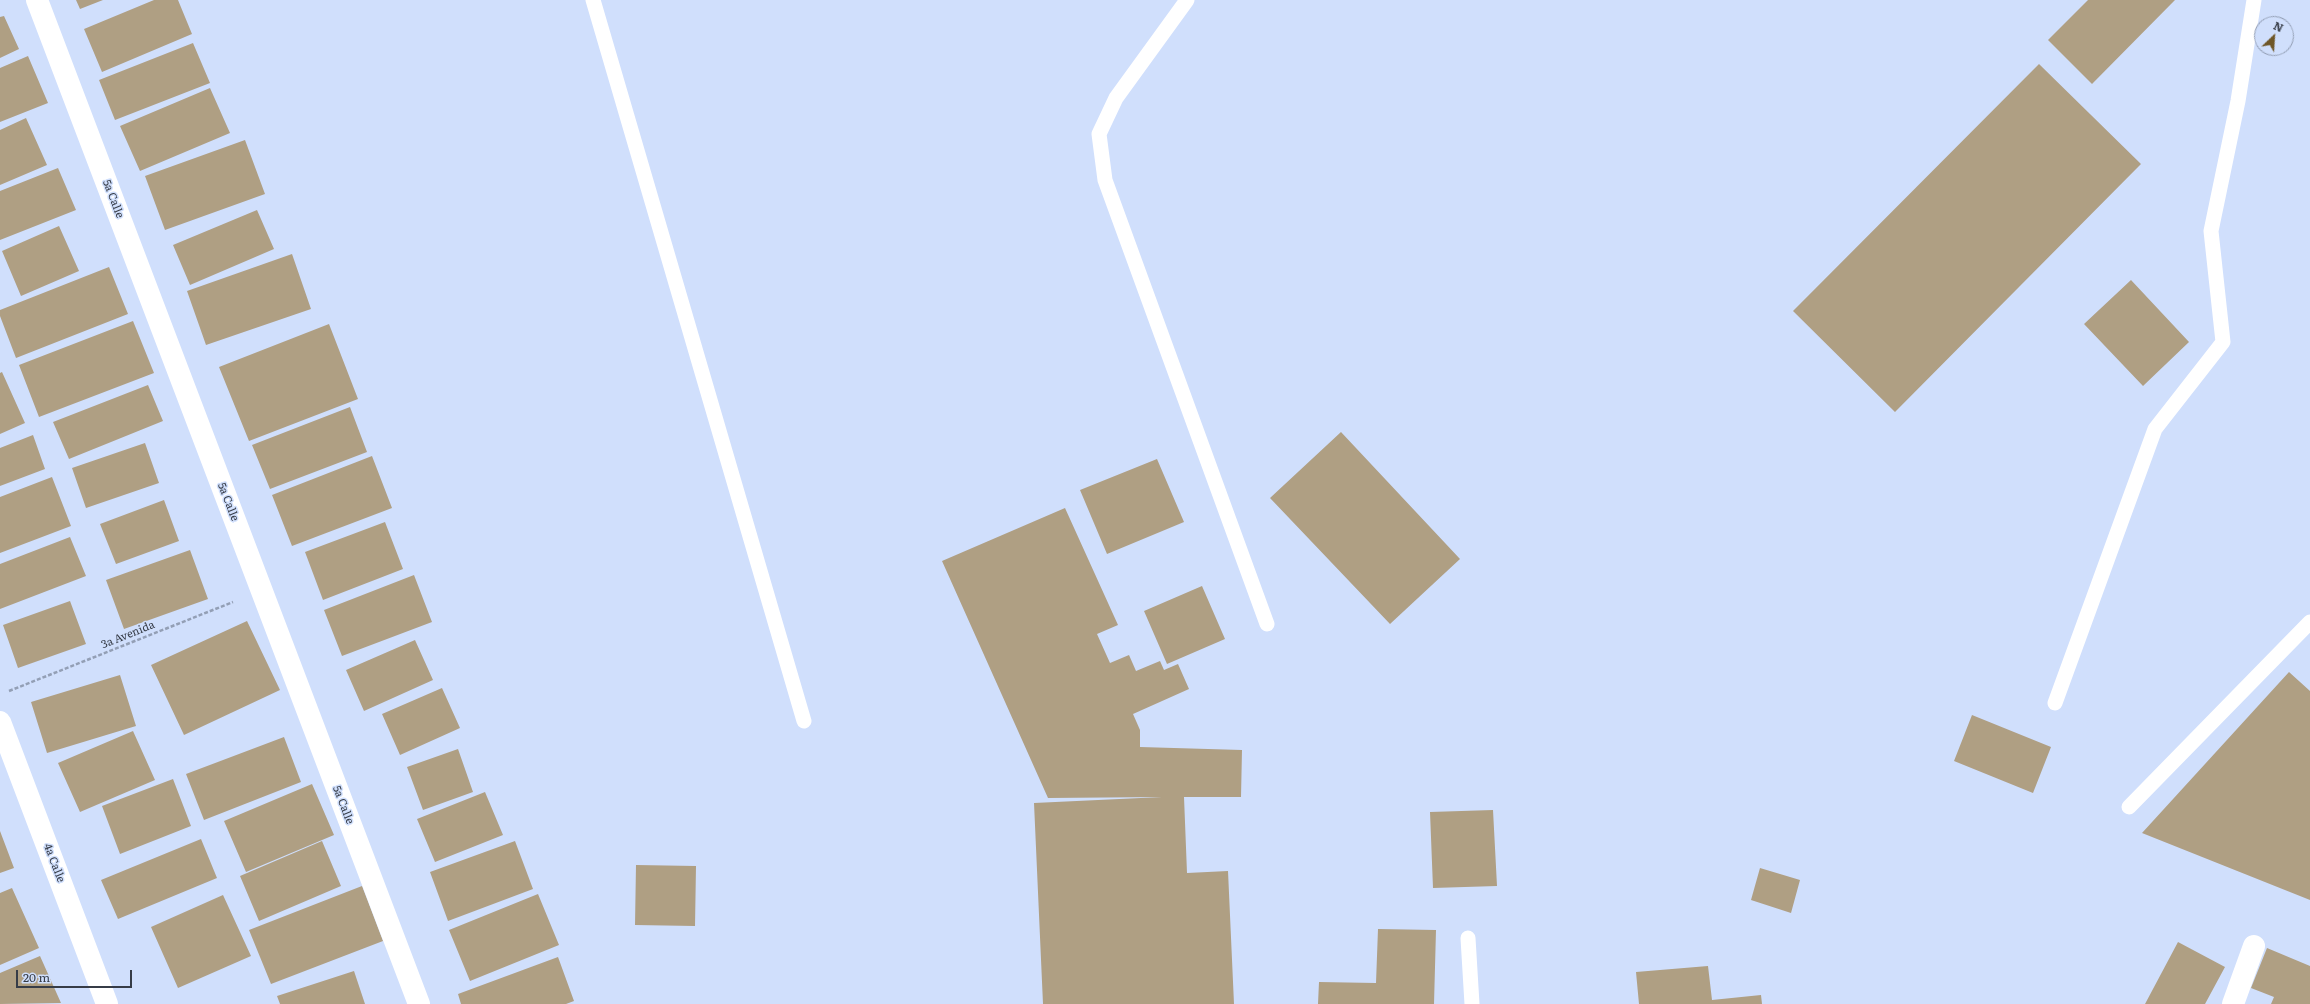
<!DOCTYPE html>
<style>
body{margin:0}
#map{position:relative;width:2310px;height:1004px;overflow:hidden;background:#d0dffc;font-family:Literata,serif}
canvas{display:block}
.north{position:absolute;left:2254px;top:16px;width:40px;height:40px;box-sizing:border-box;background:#d0dffc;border:1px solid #929eb4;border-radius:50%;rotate:25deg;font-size:11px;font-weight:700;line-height:16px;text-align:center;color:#363c47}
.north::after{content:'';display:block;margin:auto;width:14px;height:18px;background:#6e5627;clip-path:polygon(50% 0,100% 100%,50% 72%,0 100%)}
.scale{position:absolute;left:16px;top:970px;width:116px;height:18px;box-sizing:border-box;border:2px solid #363c47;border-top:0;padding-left:5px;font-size:12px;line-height:14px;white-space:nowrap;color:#363c47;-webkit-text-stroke:3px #d0dffc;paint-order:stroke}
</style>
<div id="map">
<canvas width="2310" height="1004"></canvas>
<div class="north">N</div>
<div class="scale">20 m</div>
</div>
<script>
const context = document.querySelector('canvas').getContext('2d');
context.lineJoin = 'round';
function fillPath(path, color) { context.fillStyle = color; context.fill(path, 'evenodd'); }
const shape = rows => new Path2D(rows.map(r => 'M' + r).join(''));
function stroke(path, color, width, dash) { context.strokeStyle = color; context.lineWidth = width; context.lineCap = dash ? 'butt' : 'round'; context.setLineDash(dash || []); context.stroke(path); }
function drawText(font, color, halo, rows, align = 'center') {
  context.font = font + ' Literata,serif'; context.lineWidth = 3; context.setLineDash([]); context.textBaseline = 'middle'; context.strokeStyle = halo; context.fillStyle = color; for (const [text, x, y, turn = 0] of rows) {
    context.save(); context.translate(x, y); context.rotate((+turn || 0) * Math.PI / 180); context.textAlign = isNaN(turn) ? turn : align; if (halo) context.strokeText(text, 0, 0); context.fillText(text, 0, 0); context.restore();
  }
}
fillPath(shape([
 [76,0,103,0,80,9],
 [154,0,178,0,192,34,102,72,84,29],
 [2088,0,2175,0,2092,84,2048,40],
 [4,16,19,49,0,58,0,17],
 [193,43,210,83,115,120,99,80],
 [28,56,48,103,0,122,0,68],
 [2039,64,2141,164,1895,412,1793,311],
 [210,88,230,133,140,171,120,126],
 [26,118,47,165,0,185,0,130],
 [245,140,265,194,165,230,145,176],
 [58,168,76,210,0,240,0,191],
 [257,210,274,249,190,285,173,245],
 [59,226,79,271,21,296,2,251],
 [292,254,311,309,206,345,187,291],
 [109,267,128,314,16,358,0,316,0,310],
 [2131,280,2189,342,2143,386,2084,324],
 [133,321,154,373,39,417,19,365],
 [329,324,358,399,249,441,219,367],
 [2,372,25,423,0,434,0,373],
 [148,385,163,421,69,459,53,422],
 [350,407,367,452,270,489,252,445],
 [1341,432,1460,559,1390,624,1270,498],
 [33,435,45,469,0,486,0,448],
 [145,443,159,483,86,508,72,468],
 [372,456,392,508,292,546,272,495],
 [1157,459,1184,522,1107,554,1080,490],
 [52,477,71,526,0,553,0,497],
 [164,500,179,541,116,564,100,524],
 [1065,508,1118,625,1097,634,1110,663,1129,655,1136,671,1160,661,1164,670,1178,664,1189,689,1133,714,1140,730,1140,747,1242,750,1241,797,1184,797,1187,873,1228,871,1234,1004,1043,1004,1034,803,1162,797,1048,798,942,561],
 [385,522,403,569,323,600,305,552],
 [70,537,86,576,0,609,0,564],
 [190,550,208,599,124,629,106,580],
 [414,575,432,622,342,656,324,610],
 [1202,586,1225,639,1167,664,1144,611],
 [70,601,86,644,18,668,3,625],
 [247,621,280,690,184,735,151,665],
 [415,640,433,680,364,711,346,670],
 [2289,672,2310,691,2310,900,2142,833],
 [120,675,136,726,47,753,31,702],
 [442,688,460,728,400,755,382,714],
 [1972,715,2051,747,2033,793,1954,761],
 [133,731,155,780,80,812,58,763],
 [284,737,301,782,204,820,186,774],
 [458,749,473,792,423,810,407,767],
 [173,779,191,826,120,854,102,806],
 [312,784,334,835,246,872,224,821],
 [485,792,503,835,435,862,417,819],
 [1493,810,1497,886,1433,888,1430,812],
 [0,831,14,868,0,873],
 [201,839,217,878,118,919,101,880],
 [322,841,341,886,259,921,240,876],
 [515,841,533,889,448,921,430,872],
 [636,865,696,866,695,926,635,925],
 [1760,868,1800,880,1791,913,1751,900],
 [362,886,383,941,271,984,249,930],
 [12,888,39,948,0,965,0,893],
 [538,894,559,945,470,981,449,930],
 [223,895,251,956,178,988,151,927],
 [1378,929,1436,930,1434,1004,1318,1004,1319,982,1376,983],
 [2178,942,2225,967,2205,1004,2145,1004],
 [2267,948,2310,966,2310,1004,2271,1004,2274,997,2251,988],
 [40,956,61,1003,0,1004,0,973],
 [558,957,574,1001,566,1004,461,1004,458,994],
 [1708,966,1712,1000,1761,995,1762,1004,1639,1004,1636,972],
 [354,971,365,1004,280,1004,277,996]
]), '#af9f83');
stroke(shape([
 [9,691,233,602]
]), '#939fb5', 2.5, [4, 2]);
stroke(shape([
 [593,0,804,721],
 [1187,0,1116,98,1099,134,1105,180,1267,624],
 [2055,703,2155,429,2223,342,2211,231,2238,101,2254,0],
 [2129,807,2310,622],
 [1468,938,1472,1004]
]), '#fff', 15);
stroke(shape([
 [37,0,419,1004],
 [0,722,107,1004],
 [2233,1004,2254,946]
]), '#fff', 22);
drawText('11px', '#363c47', '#d0dffc', [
 ["5a Calle",113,199,69],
 ["5a Calle",228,502,69],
 ["3a Avenida",128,635,-22],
 ["5a Calle",343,805,69],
 ["4a Calle",54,863,69]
]);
</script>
